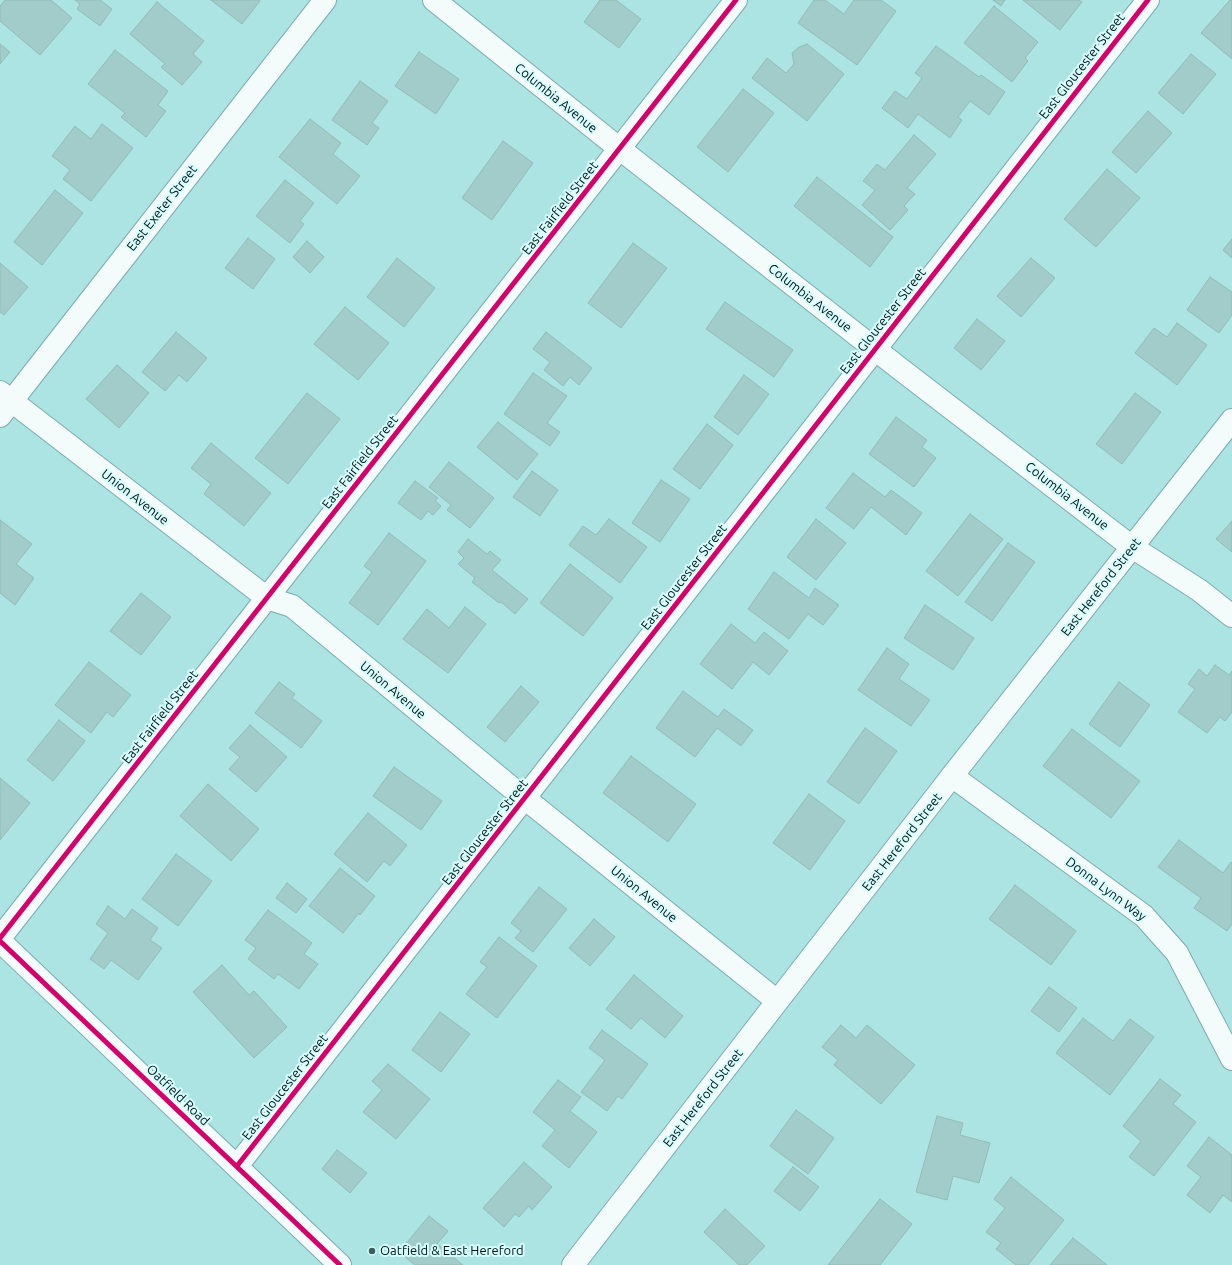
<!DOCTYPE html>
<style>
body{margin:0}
canvas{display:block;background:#ace4e4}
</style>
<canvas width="1232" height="1265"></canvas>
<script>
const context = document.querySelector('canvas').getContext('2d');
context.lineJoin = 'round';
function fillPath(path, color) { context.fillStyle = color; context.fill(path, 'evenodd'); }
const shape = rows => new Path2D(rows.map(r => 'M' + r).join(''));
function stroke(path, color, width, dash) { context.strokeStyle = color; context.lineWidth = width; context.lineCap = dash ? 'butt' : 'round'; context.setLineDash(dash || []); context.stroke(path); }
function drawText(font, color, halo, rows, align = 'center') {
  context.font = font + ' Ubuntu,sans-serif'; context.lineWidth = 4; context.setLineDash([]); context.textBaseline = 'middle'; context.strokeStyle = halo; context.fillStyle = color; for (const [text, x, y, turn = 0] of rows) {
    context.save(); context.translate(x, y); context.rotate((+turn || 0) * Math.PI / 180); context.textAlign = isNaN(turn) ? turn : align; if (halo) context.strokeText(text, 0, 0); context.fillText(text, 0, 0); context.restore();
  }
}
const building = shape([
 [5,0,51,0,72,18,40,55,0,21,0,6,5,0],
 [75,0,100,0,112,9,100,26,77,9,80,4,75,0],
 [211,0,258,0,260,1,242,24,211,0],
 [600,0,616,0,641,19,619,48,584,22,600,0],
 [814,0,825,0,844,14,854,0,881,0,896,11,857,65,798,23,814,0],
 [993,0,1005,0,1001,6,993,0],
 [1023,0,1079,0,1082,2,1060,30,1023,0],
 [1230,0,1232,0,1232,59,1201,33,1230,0],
 [157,2,204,41,193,54,202,62,182,85,161,67,165,64,130,34,157,2],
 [994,6,1038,42,1025,58,1028,61,1012,82,964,43,994,6],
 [0,44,10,52,0,64,0,44],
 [807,44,844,74,807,121,752,78,767,58,786,73,794,64,792,53,799,47,807,44],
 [936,46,979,77,981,75,1005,92,989,115,970,101,958,117,962,120,950,138,918,114,908,128,882,108,895,91,907,99,922,78,915,73,936,46],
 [115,50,168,91,158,105,166,111,146,137,121,117,125,113,88,84,115,50],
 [419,52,459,79,436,114,395,86,419,52],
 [1191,54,1216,74,1183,114,1158,93,1191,54],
 [360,81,388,101,372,123,379,128,367,145,332,120,360,81],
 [743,89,774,113,728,172,697,147,743,89],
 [1148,111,1172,133,1136,173,1112,152,1148,111],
 [310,119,341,143,333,154,360,176,337,204,279,157,310,119],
 [102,124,133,148,91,201,63,179,70,170,52,156,75,126,91,139,102,124],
 [914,135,936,154,907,188,915,194,904,206,908,210,890,230,862,205,875,190,863,181,877,164,885,170,914,135],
 [503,141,533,163,492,220,462,198,503,141],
 [1107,169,1140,198,1096,247,1064,219,1107,169],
 [817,177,893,237,870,267,794,206,817,177],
 [285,180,314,203,300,221,304,224,290,243,256,216,285,180],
 [55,190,83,213,42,265,14,242,55,190],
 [248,238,275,259,253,289,225,268,248,238],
 [1232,239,1232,258,1223,250,1232,239],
 [307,241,324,257,310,273,293,257,307,241],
 [633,243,667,268,621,328,588,303,633,243],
 [397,258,435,288,404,327,367,297,397,258],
 [1031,258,1055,278,1021,317,997,296,1031,258],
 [0,263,28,287,4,315,0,312,0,263],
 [1210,277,1232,292,1232,315,1219,333,1187,310,1210,277],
 [725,302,793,350,774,377,706,329,725,302],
 [345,307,389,343,358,380,314,344,345,307],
 [977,319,1005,341,981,370,954,348,977,319],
 [1177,323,1207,345,1177,385,1135,353,1154,328,1167,337,1177,323],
 [176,332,207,358,187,382,179,375,165,391,142,372,176,332],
 [546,332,592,368,579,385,570,377,563,386,544,370,550,362,533,349,546,332],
 [117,365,149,393,119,428,86,399,117,365],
 [533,373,567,396,547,423,560,432,550,446,504,414,533,373],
 [744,375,769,394,738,435,714,417,744,375],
 [307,393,340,419,288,484,255,458,307,393],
 [1135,393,1161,412,1122,464,1096,444,1135,393],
 [896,417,927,440,922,447,936,458,914,487,869,454,896,417],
 [498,422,538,454,517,480,477,447,498,422],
 [707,424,733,445,700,489,673,469,707,424],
 [211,443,271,493,244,526,204,494,211,484,191,468,211,443],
 [449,462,494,498,470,528,447,510,451,505,429,487,449,462],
 [532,471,558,490,540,516,513,497,532,471],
 [853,473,885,497,891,490,922,513,906,535,871,507,854,529,826,508,853,473],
 [661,480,690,499,660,542,632,523,661,480],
 [415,481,438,498,435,501,441,506,433,515,428,511,421,520,398,503,415,481],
 [970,514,1003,539,958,596,926,571,970,514],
 [609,519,647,547,620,583,569,545,583,526,596,535,609,519],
 [816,519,846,543,816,580,787,557,816,519],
 [0,520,32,544,16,564,34,578,15,605,0,593,0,520],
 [1232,521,1232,552,1216,539,1232,521],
 [389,533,426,561,378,625,349,603,372,572,364,566,389,533],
 [468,539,487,554,490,551,501,560,492,570,528,599,515,614,501,602,499,603,472,582,475,578,458,564,464,558,458,552,468,539],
 [1008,543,1035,562,992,621,965,602,1008,543],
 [570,564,613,598,583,636,540,603,570,564],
 [774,572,809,598,815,588,839,605,823,625,808,614,789,639,748,609,774,572],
 [141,593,171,617,141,655,110,631,141,593],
 [925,605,974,638,953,670,904,638,925,605],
 [465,607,486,624,448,673,403,639,427,609,449,628,465,607],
 [731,624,755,643,764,632,788,651,769,675,753,662,732,689,700,664,731,624],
 [887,648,909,664,899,679,930,700,911,726,858,690,887,648],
 [89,662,131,695,113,717,107,712,91,733,55,705,89,662],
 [1215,665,1229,675,1232,671,1232,712,1225,721,1220,717,1207,733,1178,712,1195,689,1188,684,1199,669,1207,676,1215,665],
 [279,682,295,694,292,698,322,721,301,748,255,713,279,682],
 [1119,682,1150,705,1120,747,1089,724,1119,682],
 [521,686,539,702,505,742,487,727,521,686],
 [683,691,718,717,724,709,753,730,741,746,717,728,695,757,656,728,683,691],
 [59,720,85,741,53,781,27,760,59,720],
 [250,725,287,757,256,792,229,769,240,757,229,748,250,725],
 [865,728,897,751,859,804,827,782,865,728],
 [1072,729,1140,781,1111,818,1043,766,1072,729],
 [631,756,696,804,668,842,603,793,631,756],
 [394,767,442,801,421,830,373,796,394,767],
 [0,778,30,803,0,840,0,778],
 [208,784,259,829,231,861,180,816,208,784],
 [809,794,845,821,810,870,773,843,809,794],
 [368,813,407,845,390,866,384,861,367,882,334,854,368,813],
 [1179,840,1223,873,1231,862,1232,863,1232,924,1227,931,1194,908,1201,898,1158,867,1179,840],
 [176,854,212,881,178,926,142,899,176,854],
 [340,868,375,896,360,915,359,913,343,933,309,906,340,868],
 [287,883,307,899,296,913,276,898,287,883],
 [1015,885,1076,931,1051,965,989,919,1015,885],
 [539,887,567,909,533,952,515,938,521,931,511,923,539,887],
 [108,906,125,919,132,909,158,928,150,940,162,948,138,980,111,960,104,969,90,959,108,933,96,924,108,906],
 [268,910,312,943,304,954,318,964,299,989,278,974,274,979,248,959,256,948,245,940,268,910],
 [594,919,615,937,590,966,569,948,594,919],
 [499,937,537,966,497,1018,466,994,487,967,480,962,499,937],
 [222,965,249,995,254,991,287,1027,254,1058,193,992,222,965],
 [634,975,683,1016,665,1038,641,1018,631,1029,606,1009,634,975],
 [1049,987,1077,1008,1059,1032,1031,1011,1049,987],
 [440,1012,470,1034,441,1072,412,1050,440,1012],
 [1083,1018,1113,1041,1130,1019,1154,1037,1110,1095,1056,1053,1083,1018],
 [841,1025,856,1038,867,1025,915,1065,881,1104,834,1065,838,1060,822,1047,841,1025],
 [602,1030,648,1064,622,1099,618,1096,607,1111,581,1092,605,1060,589,1048,602,1030],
 [388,1064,430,1099,396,1139,363,1112,382,1090,372,1081,388,1064],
 [1160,1079,1181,1095,1173,1104,1196,1122,1154,1176,1129,1157,1141,1141,1123,1126,1160,1079],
 [558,1080,581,1097,570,1111,597,1132,569,1168,542,1146,555,1130,533,1112,558,1080],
 [796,1110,834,1138,808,1174,770,1146,796,1110],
 [937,1116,963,1123,960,1135,990,1143,979,1183,953,1176,947,1200,916,1192,937,1116],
 [1209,1137,1232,1155,1232,1202,1223,1195,1210,1213,1187,1195,1201,1177,1187,1166,1209,1137],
 [337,1150,367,1173,350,1193,322,1169,337,1150],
 [524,1162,552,1187,532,1210,529,1206,519,1217,515,1214,504,1227,483,1208,524,1162],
 [793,1167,819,1187,800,1211,774,1191,793,1167],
 [1011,1177,1064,1220,1028,1265,1016,1265,996,1249,1001,1243,986,1232,1005,1208,994,1199,1011,1177],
 [880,1199,912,1224,880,1265,828,1265,880,1199],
 [725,1209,765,1246,747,1265,739,1265,704,1232,725,1209],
 [429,1216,448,1231,437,1244,463,1265,415,1265,399,1252,429,1216],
 [1073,1238,1107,1265,1050,1265,1073,1238]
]);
fillPath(building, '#a2ccc9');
stroke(building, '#90bcb7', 1);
const street = shape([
 [434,0,620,149,899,368,1132,547,1199,590,1232,616],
 [0,392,267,598,292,606,507,784,777,1001],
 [0,416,325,0],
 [952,776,1144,916,1177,953,1232,1059],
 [0,938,736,0]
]);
const secondary = shape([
 [0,941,340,1265],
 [237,1166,1148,0],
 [573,1265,952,776,1232,420]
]);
stroke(street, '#7cabab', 24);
stroke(secondary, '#7cabab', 24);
stroke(street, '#f3fbfb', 22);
stroke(secondary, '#f3fbfb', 22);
stroke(shape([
 [0,938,736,0],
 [0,941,340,1265],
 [237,1166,1148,0]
]), '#d6006c', 5);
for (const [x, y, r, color] of [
 [372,1251,4,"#3d5e5f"]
]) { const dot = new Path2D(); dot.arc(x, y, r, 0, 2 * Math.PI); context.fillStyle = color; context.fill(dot); stroke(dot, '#d7fdfd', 1.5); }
drawText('13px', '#011617', '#d7fdfd', [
 ["East Gloucester Street",1082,66,-52],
 ["Columbia Avenue",556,98,39],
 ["East Exeter Street",162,208,-52],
 ["East Fairfield Street",560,208,-52],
 ["Columbia Avenue",810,298,38],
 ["East Gloucester Street",883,321,-52],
 ["East Fairfield Street",360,462,-52],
 ["Columbia Avenue",1067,496,38],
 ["Union Avenue",135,497,38],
 ["East Gloucester Street",684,577,-52],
 ["East Hereford Street",1101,587,-52],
 ["Union Avenue",393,690,40],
 ["East Fairfield Street",160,717,-52],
 ["East Gloucester Street",485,832,-52],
 ["East Hereford Street",902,842,-52],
 ["Donna Lynn Way",1106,889,37],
 ["Union Avenue",644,894,39],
 ["East Gloucester Street",285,1087,-52],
 ["Oatfield Road",178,1095,44],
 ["East Hereford Street",703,1098,-52]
]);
drawText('13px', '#011617', '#d7fdfd', [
 ["Oatfield & East Hereford",380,1251]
], 'left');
</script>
